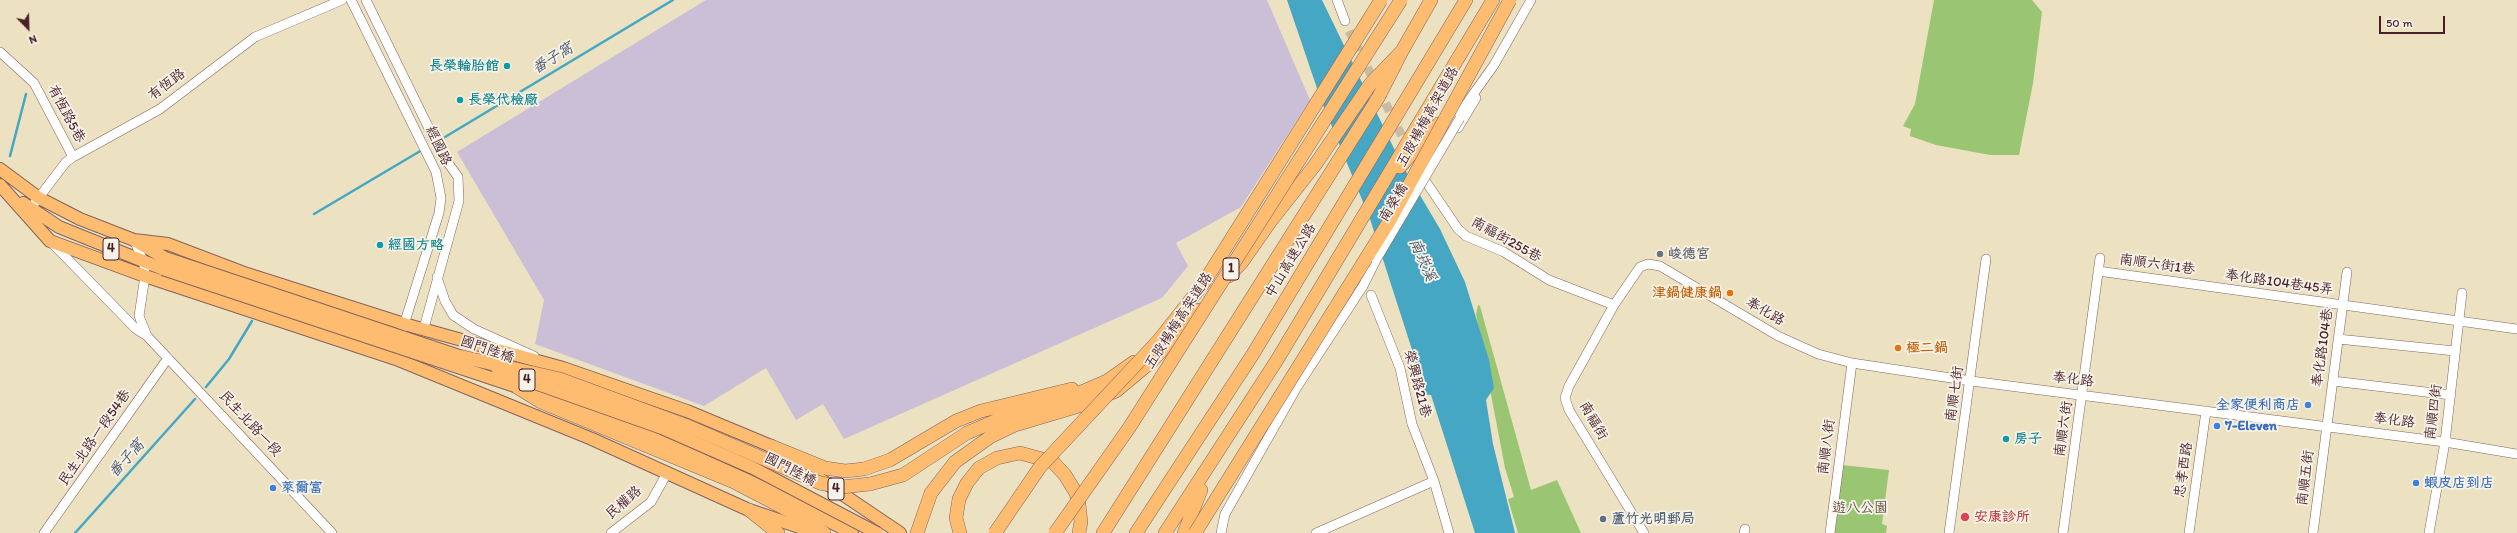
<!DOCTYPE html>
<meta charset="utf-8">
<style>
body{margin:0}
#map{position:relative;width:2517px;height:533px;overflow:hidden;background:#ece2c1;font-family:Itim,sans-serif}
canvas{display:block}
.north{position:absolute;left:8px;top:8px;width:40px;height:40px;-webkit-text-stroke:3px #f7f3e8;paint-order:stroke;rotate:157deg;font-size:11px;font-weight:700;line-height:16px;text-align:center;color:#4a1f2b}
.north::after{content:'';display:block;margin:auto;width:14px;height:18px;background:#4a1f2b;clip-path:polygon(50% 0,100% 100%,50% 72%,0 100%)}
.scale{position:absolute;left:2379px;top:16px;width:66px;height:18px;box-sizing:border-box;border:2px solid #4a1f2b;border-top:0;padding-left:5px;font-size:12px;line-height:14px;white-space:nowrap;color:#4a1f2b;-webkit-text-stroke:3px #f7f3e8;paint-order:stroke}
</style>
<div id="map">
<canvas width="2517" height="533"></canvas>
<div class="north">N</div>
<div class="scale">50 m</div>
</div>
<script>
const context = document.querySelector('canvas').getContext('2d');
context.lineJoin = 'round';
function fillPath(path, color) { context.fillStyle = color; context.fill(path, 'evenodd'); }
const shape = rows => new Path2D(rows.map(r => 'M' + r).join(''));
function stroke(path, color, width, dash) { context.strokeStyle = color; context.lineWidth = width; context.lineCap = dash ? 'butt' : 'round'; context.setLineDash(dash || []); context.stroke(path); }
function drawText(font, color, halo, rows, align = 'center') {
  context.font = font + ' Itim,"LXGW WenKai TC",sans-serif'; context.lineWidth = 3.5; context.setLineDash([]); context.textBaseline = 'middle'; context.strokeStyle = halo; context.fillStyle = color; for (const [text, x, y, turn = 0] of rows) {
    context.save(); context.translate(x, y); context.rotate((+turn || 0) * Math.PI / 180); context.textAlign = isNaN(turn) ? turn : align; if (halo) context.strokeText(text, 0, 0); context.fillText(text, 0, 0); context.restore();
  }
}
fillPath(shape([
 [706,0,1267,0,1310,100,1241,207,1176,243,1188,266,1162,298,844,439,823,404,796,420,766,368,704,406,535,344,544,300,457,152]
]), '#cabfd6');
fillPath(shape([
 [1934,0,2032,0,2042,12,2033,83,2019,155,1990,155,1936,145,1910,136,1911,129,1903,126,1915,104],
 [1478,305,1480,306,1531,490,1557,480,1581,533,1518,533,1508,499,1514,497,1505,468,1492,400,1476,314],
 [1842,465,1889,470,1882,524,1887,526,1886,533,1833,533]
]), '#9ac573');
fillPath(shape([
 [1287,0,1322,0,1401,163,1440,229,1465,282,1489,360,1494,388,1486,400,1493,444,1515,533,1475,533,1431,395,1421,394,1415,375,1415,359,1370,219,1321,100]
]), '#46a7c5');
stroke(shape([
 [445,137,673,0],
 [10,156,26,94],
 [314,214,422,150],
 [206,387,229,359,252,321],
 [75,533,195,399]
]), '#46a7c5', 2.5);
stroke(shape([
 [1349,31,1408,148]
]), '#ccbba3', 9, [9, 4.5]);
const minor = shape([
 [351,0,436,172,441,198,439,213,403,328],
 [366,0,441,153,458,177,459,201,424,328],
 [1337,0,1345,21],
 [0,52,34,83,73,157],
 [1452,124,1494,65,1531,0],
 [1458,128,1476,98],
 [1424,173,1422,176,1458,229,1466,236,1504,252,1549,280,1614,305],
 [27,213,66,162,73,157,160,109,255,37,342,0],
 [134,240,144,263,145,276,139,316,147,336],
 [51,242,136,329,147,336,332,533],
 [2098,271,2517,329],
 [437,277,445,301,453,315,474,329,534,356],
 [1371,295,1400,368,1412,424,1434,481,1449,533],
 [2338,339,2455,351],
 [2333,381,2451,395],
 [44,533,168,358],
 [611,533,651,502,667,473],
 [1221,533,1225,514,1297,387,1363,286,1376,260],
 [1316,533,1434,481],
 [1644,533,1569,410,1565,398,1569,386,1614,305,1640,267,1648,264,1660,266,1778,336,1818,354,1852,363,1971,381,2445,442,2517,454],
 [1744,533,1745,529],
 [1830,533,1852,363],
 [1949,533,1986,259],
 [2063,533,2100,258],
 [2189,533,2206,411],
 [2313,533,2347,272],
 [2429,533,2445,442,2462,293]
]);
const major = shape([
 [0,169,39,198,80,219,134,240,165,258],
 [0,185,50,241,145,276,396,359,592,439,749,510,817,533],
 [23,203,59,227,163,269],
 [134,240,168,244,247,274,404,324,563,368,687,411,771,446,900,533],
 [528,390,656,439,769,490,852,533]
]);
const highway = shape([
 [1400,167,1438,124],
 [1229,276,1242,262,1270,222,1315,165,1371,83,1402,51],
 [515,386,541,402,734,482,805,519,824,533],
 [771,446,825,468,845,471,864,469,890,460,956,421,981,411,1072,389],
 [870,484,903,475,967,433,1002,418,1070,397,1107,381,1134,362],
 [749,510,778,533],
 [917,533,931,493,955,462,990,437,1015,425,1082,405,1116,391,1152,361,1199,310],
 [960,533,956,518,959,499,967,483,979,468,997,458,1020,453,1053,462,1065,475,1076,493,1079,505,1081,522,1079,533],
 [1103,533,1378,98,1402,51,1431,0],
 [1136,533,1253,354,1466,0],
 [1165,533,1277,360,1493,0],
 [1184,533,1201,490]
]);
stroke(minor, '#836360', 10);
stroke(major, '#836360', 14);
stroke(highway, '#836360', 14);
stroke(minor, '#fff', 9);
stroke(major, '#fdbc70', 12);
stroke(highway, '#fdbc70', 13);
const minorBridge = shape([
 [1376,260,1460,118]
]);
const majorBridge = shape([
 [165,258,471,360],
 [163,269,515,386],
 [498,370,662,428,753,468,877,533]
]);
const highwayBridge = shape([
 [463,357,560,379,685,425,820,483,841,487,870,484],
 [995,533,1040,467,1159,340,1203,284,1381,0],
 [1055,533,1129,428,1401,0],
 [1195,533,1390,220,1510,0]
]);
stroke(minorBridge, '#836360', 10, []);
stroke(majorBridge, '#836360', 14, []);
stroke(highwayBridge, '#836360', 14, []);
stroke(minorBridge, '#fff', 9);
stroke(majorBridge, '#fdbc70', 12);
stroke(highwayBridge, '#fdbc70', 13);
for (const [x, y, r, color] of [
 [507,66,4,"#0f9aa8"],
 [460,100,4,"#0f9aa8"],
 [380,245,4,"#0f9aa8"],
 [1660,254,4,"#6b7280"],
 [1730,293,4,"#e8710a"],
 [1898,348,4,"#e8710a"],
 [2308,405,4,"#3f7fe0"],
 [2217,426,4,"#3f7fe0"],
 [2006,439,4,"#0f9aa8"],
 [2416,483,4,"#3f7fe0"],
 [273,488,4,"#3f7fe0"],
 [1965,517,5,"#e0444e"],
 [1603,519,4,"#5c6f8a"]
]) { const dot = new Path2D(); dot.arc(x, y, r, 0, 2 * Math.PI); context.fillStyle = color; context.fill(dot); stroke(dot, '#f7f3e8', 1.5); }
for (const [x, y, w] of [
 [111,249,16],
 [1231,269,16],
 [527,380,16],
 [836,489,16]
]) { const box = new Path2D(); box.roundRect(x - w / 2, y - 11, w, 22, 3); context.fillStyle = '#f7f3e8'; context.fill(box); stroke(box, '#4a1f2b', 1); }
drawText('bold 13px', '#4a1f2b', null, [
 ["4",111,249],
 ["1",1231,269],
 ["4",527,380],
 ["4",836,489]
]);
drawText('bold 14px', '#0d838f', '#f7f3e8', [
 ["長榮輪胎館",499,66,"right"],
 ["長榮代檢廠",468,100],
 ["經國方略",388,245],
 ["房子",2014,439]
], 'left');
drawText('14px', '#4a1f2b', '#f7f3e8', [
 ["有恆路",167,85,-37],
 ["有恆路5巷",66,114,62],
 ["五股楊梅高架道路",1428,117,-61],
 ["經國路",438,146,65],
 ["南榮橋",1394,203,-59],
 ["南福街255巷",1506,240,29],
 ["中山高速公路",1291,261,-59],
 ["南順六街1巷",2157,265,8],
 ["奉化路104巷45弄",2279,283,8],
 ["奉化路",1765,312,30],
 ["五股楊梅高架道路",1179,321,-57],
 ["奉化路104巷",2323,348,-82],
 ["國門陸橋",487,350,19],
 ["奉化路",2073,380,7],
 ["榮興路21巷",1417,384,75],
 ["南順七街",1955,394,-82],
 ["南順四街",2434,412,-83],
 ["南福街",1593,421,60],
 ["奉化路",2394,421,7],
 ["民生北路一段",250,424,47],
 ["南順六街",2064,429,-82],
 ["民生北路一段54巷",95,438,-55],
 ["南順八街",1827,447,-83],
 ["國門陸橋",790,470,27],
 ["忠孝西路",2184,470,-82],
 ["南順五街",2306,478,-83],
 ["民權路",624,503,-41]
]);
drawText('bold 14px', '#5b616d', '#f7f3e8', [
 ["峻德宮",1668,254]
], 'left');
drawText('bold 14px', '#c56008', '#f7f3e8', [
 ["津鍋健康鍋",1722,293],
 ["極二鍋",1906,348,"left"]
], 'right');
drawText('bold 14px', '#366cbe', '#f7f3e8', [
 ["全家便利商店",2300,405,"right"],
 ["7-Eleven",2225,426],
 ["蝦皮店到店",2424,483],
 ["萊爾富",281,488]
], 'left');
drawText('14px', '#625141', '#f7f3e8', [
 ["遊八公園",1860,508]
]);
drawText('bold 14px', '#be3a42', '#f7f3e8', [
 ["安康診所",1974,517]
], 'left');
drawText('bold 14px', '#4e5e75', '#f7f3e8', [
 ["蘆竹光明郵局",1611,519]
], 'left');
drawText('italic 15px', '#485569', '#f7f3e8', [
 ["番子窩",553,59,-31],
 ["南崁溪",1422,260,66],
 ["番子窩",127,459,-48]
]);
</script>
